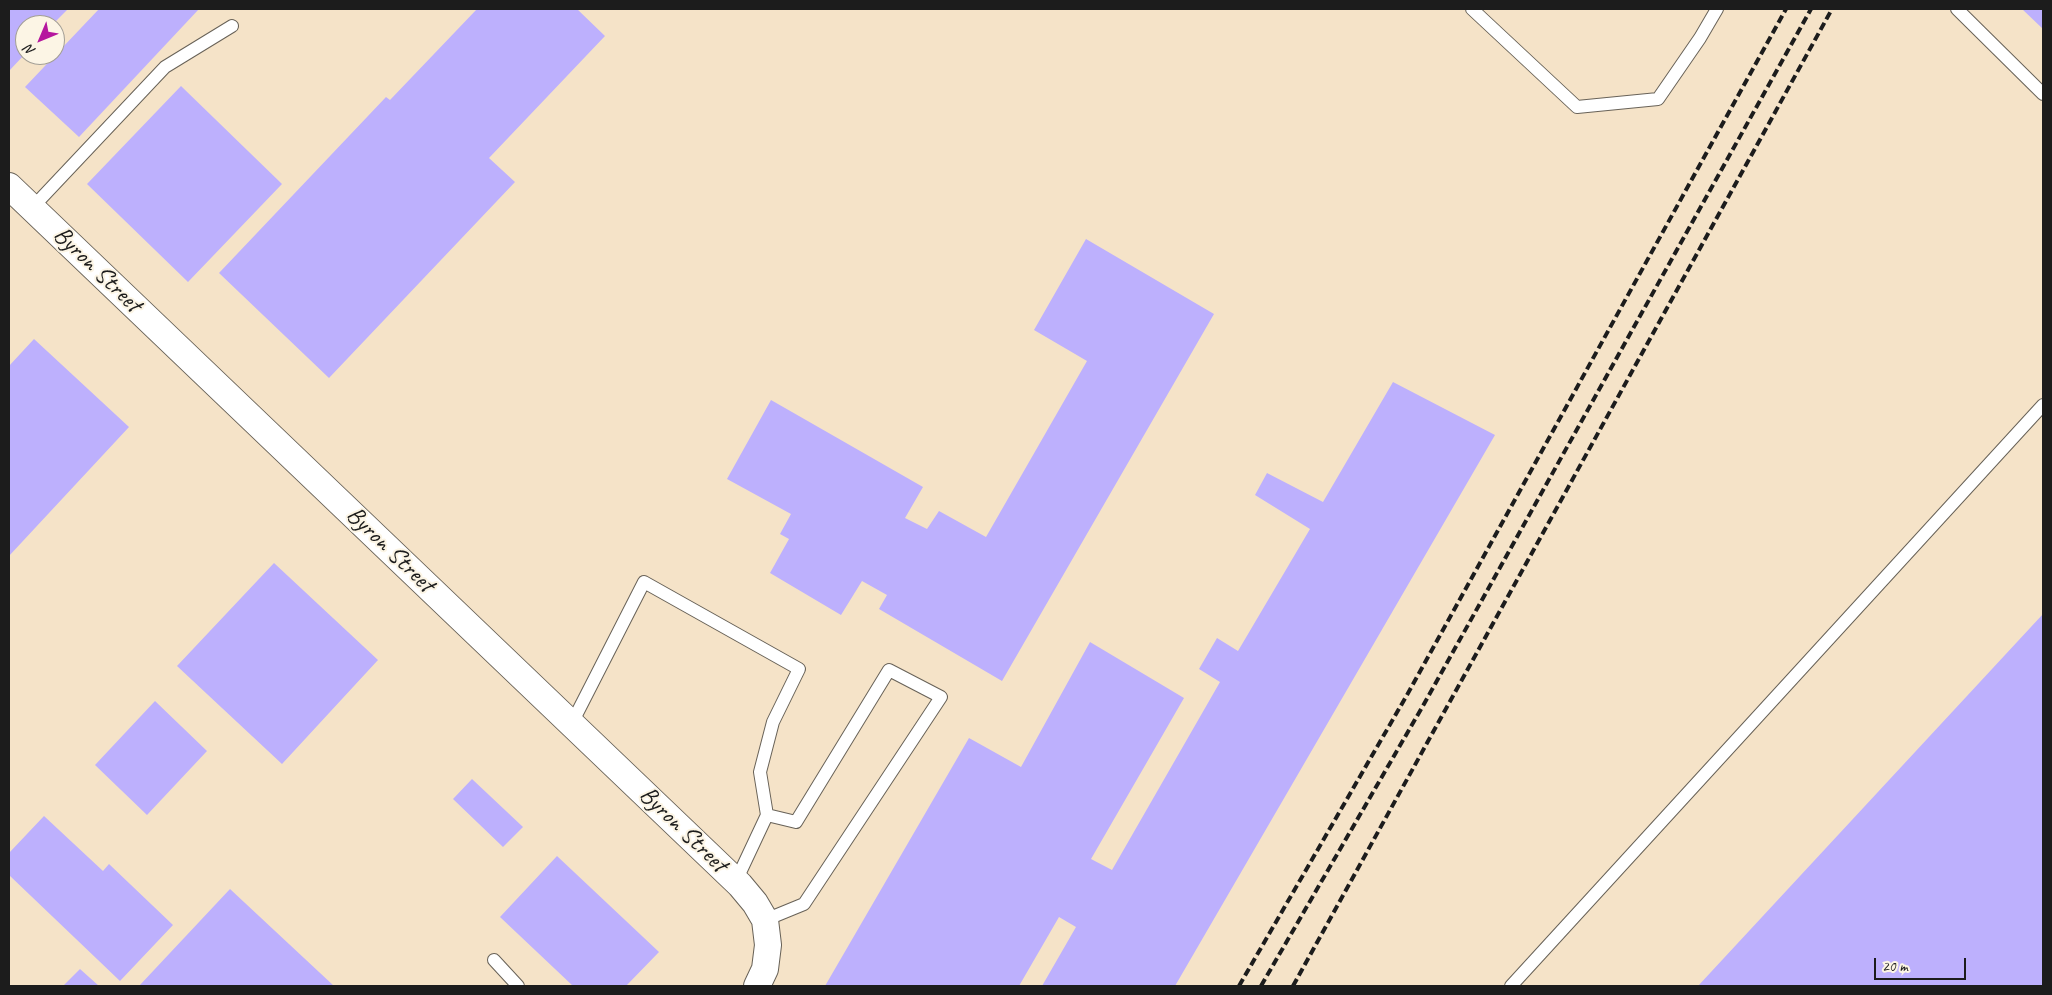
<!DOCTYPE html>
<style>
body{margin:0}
#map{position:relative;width:2052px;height:995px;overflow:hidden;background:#f5e3c8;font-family:Caveat,sans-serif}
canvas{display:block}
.frame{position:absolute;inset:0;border:10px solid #1c1c1c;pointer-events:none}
.north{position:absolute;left:15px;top:15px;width:50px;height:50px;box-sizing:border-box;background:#fcf5e5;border:1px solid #a29e95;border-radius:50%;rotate:225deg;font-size:14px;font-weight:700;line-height:20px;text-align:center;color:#1c1c1c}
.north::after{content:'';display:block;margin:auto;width:18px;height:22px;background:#b5179e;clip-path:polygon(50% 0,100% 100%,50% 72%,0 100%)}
.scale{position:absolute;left:1874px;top:958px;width:92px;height:22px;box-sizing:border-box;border:2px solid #1c1c1c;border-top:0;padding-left:6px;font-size:15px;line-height:18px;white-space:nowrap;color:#1c1c1c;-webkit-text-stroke:4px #fcf5e5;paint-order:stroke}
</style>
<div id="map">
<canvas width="2052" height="995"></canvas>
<div class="frame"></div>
<div class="north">N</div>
<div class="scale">20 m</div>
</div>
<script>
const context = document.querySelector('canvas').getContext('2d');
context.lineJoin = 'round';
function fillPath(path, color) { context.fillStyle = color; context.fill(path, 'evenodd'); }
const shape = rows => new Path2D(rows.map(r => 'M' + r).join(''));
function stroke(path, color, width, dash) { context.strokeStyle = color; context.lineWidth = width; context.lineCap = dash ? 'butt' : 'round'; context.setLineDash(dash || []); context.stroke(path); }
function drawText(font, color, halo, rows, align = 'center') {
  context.font = font + ' Caveat,sans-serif'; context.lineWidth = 4; context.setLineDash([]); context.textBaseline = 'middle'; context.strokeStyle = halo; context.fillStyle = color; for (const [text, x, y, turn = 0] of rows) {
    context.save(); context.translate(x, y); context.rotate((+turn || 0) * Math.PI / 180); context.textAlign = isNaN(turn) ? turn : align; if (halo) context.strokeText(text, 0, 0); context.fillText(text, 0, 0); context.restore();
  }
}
fillPath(shape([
 [9,9,68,9,52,25,25,25,25,54,9,71],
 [99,9,199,9,79,137,25,87],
 [477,9,577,9,605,36,489,158,515,182,329,378,219,273,386,97,390,100],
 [2022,9,2043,9,2043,29],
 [181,86,282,184,188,282,87,184],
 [1086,239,1214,314,1002,681,879,609,887,595,862,581,841,615,770,573,789,539,780,534,791,514,727,479,771,400,923,487,905,518,927,529,939,511,986,537,1087,361,1034,330],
 [34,339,129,427,9,556,9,366],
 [1393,382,1495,435,1175,986,1042,986,1076,927,1059,917,1019,986,825,986,969,738,1021,767,1090,642,1184,698,1091,859,1112,870,1220,682,1199,669,1217,638,1238,651,1310,529,1255,495,1267,473,1323,502],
 [274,563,378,660,282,764,177,666],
 [2043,614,2043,986,1698,986],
 [155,701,207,751,147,815,95,765],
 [472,779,523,827,503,847,453,799],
 [44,816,103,871,109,864,173,925,120,981,9,875,9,853],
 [557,856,659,952,626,986,573,986,500,917],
 [230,889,334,986,139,986],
 [80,969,99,986,63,986]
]), '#bdb0fd');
const service = shape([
 [1472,9,1577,107,1658,99,1700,38,1717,9],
 [1957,9,2043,94],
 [32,208,165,67,232,26],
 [572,723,644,582,799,669,773,722,760,772,767,815,736,881],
 [765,920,804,904,941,697,889,670,796,822,767,815],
 [494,960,518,986],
 [1511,986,2043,405]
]);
const minor = shape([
 [9,186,740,885,755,903,765,920,768,945,765,969,757,986]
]);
stroke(service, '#686258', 14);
stroke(minor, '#686258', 28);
stroke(service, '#fff', 12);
stroke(minor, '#fff', 26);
stroke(shape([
 [1239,986,1407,695,1786,9],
 [1261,986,1424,704,1811,9],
 [1293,986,1832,9]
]), '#1c1c1c', 4, [8, 4]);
drawText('25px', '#1c1c1c', '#fcf5e5', [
 ["Byron Street",97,270,44],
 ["Byron Street",390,550,44],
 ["Byron Street",683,830,44]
]);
</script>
